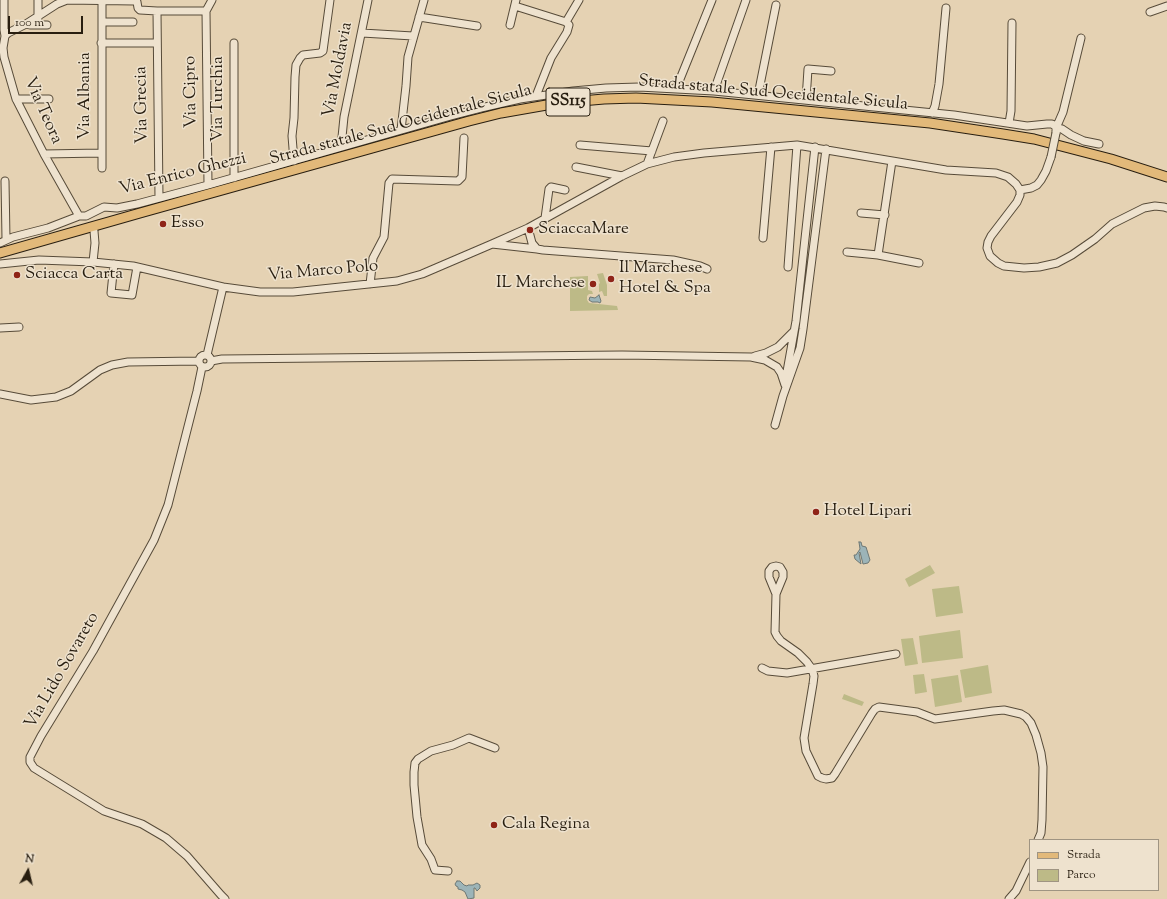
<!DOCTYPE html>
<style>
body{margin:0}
#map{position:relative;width:1167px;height:899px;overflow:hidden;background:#e5d2b3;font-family:"Sorts Mill Goudy",serif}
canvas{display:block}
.legend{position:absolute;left:1029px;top:839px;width:130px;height:52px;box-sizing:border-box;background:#eee2ce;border:1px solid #9f9482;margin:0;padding:5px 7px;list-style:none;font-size:12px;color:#281e10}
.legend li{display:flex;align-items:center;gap:8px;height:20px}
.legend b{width:20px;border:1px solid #9f9482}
.north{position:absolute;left:8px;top:851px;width:40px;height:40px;-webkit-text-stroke:3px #eee2ce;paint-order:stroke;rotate:8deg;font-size:11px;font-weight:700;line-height:16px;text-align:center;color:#281e10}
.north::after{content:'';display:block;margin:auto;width:14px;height:18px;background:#281e10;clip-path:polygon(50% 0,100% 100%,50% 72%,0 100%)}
.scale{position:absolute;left:8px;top:16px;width:75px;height:18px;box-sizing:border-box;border:2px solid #281e10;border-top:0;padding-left:5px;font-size:12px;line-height:14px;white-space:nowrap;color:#281e10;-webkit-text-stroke:3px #eee2ce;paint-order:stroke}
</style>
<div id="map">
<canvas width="1167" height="899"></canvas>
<ul class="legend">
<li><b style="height:5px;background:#e2b97a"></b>Strada</li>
<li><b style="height:11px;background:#bdba87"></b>Parco</li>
</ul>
<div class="north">N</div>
<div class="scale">100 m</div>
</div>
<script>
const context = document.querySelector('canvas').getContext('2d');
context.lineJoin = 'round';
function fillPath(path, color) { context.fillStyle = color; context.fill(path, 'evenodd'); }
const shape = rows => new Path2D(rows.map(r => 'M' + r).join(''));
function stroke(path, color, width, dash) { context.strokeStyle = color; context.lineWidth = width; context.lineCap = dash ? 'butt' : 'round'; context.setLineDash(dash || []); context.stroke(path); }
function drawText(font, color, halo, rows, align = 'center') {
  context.font = font + ' "Sorts Mill Goudy",serif'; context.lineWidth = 3; context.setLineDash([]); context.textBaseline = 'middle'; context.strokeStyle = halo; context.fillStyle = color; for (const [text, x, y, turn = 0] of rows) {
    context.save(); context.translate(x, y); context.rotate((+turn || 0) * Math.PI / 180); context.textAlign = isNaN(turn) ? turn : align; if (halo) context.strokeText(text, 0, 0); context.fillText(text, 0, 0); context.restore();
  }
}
fillPath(shape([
 [603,273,607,285,607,296,604,296,602,291,599,292,599,284,600,283,597,274],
 [588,276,588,290,592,291,593,294,589,294,587,296,587,300,589,303,617,306,618,310,570,311,570,277],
 [930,565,935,573,909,587,905,579],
 [959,586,963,613,936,617,932,589],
 [960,630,963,658,922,663,919,636],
 [913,638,918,664,905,666,901,639],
 [988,665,992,693,965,698,960,670],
 [924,674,927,692,915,694,913,675],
 [958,675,962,702,935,707,931,679],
 [844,694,864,702,862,706,842,699]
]), '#bdba87');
const water = shape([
 [599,295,601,301,600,303,598,302,592,302,589,300,590,297,595,298,599,295],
 [859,542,861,542,862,546,866,547,870,560,868,563,863,564,860,552,859,553,861,564,855,559,854,555,856,555,860,549,859,542],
 [457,881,460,881,464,885,467,886,468,885,473,885,477,883,480,885,480,888,477,891,475,888,474,888,474,898,468,899,465,892,462,890,458,889,458,887,456,886,455,884,457,881]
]);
fillPath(water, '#9cb4b8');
stroke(water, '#6e7875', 1);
const minor = shape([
 [4,0,4,30,5,36],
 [515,6,566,22,569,25,567,32,551,58,536,96],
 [157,11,159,198],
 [1150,12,1167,6],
 [419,17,477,26],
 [38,18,38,0],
 [102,22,133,22],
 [566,22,579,0],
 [26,24,30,25,47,25],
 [510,25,516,0],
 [362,33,413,36],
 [1081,38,1063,112,1056,128,1062,129,1071,135,1084,141,1099,144],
 [101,43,157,43],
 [676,89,712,0],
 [714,91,746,0],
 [758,95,776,5],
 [16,99,49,99],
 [806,100,808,69,831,71],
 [932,113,935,106,939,84,946,8],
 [1009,123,1011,111,1012,23],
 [401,130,406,86,408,57,424,0],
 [580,145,652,151],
 [341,147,344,117,368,0],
 [44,154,101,153],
 [294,161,292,136,294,118,295,77,296,65,300,58,303,55,320,53,323,51,330,0],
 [892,161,878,255,919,263],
 [647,164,663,121],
 [576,167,622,176],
 [102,168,102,0],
 [234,178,234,43],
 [5,181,6,239],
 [208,185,206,11,212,0],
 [1020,190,1020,195,1017,202,991,236,988,242,987,248,990,256,998,263,1004,266,1024,268,1039,267,1057,263,1072,255,1095,239,1112,224,1144,208,1155,206,1164,207,1167,208],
 [1020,190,1031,188,1037,185,1041,180,1046,171,1051,157],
 [861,213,885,215],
 [79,216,44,154,16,99,4,57,3,48,5,36,8,33,26,24,57,4,67,0,134,1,137,2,138,8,140,10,157,11,206,11],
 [545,218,549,189,551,187,565,190],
 [528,228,532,243,537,249,543,250,673,260,700,266,707,269],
 [763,238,771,147],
 [0,243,13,237,48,228,79,216,86,216,104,207,117,208,137,204,208,185,451,116,481,108,520,99,573,91,606,88,639,87,714,91,954,115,1027,126,1047,124,1052,124,1055,126,1056,128,1056,133],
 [492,244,537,249],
 [847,252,878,255],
 [93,262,95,243,94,231],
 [0,264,39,260,93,262,133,266,223,287,260,292,293,292,397,281,422,274,492,244,528,228,622,176,647,164,674,157,704,153,797,145,946,170,996,173,1008,177,1016,184,1020,190],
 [114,264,111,293,132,295,137,267],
 [788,267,797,145],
 [370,284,373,258,384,237,389,183,392,179,458,181,462,177,464,138],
 [0,328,19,327],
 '199 361a6 6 0 1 1 12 0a6 6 0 1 1-12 0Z',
 [207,355,223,287],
 [755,356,766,353,778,347,794,331],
 [211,361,222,359,622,355,751,357,765,360,777,367,781,373,785,385],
 [202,367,197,391,168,505,154,540,93,651,41,736,30,757,30,762,34,768,104,811,142,824,166,838,187,856,221,895,225,899],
 [786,377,796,321,815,147],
 [0,394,31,400,56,397,71,391,100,370,112,365,128,362,198,361],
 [775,425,783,396,800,348,803,329,826,149],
 [776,594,769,577,769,571,772,567,776,566,780,567,783,572,783,577,776,594,775,632,777,636,781,641,798,653,807,662,812,669,814,676,813,684,804,738,806,751,818,776,822,778,826,779,832,778,835,774,872,713,875,709,879,707,917,712,935,719,993,711,1004,710,1021,714,1026,717,1031,723,1036,735,1041,753,1043,767,1042,820,1041,833,1038,840],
 [762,668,768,671,787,673,896,654],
 [448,871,435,870,431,859,422,845,417,817,414,785,414,772,415,763,418,759,431,751,453,745,469,738,495,748],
 [1009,899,1016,891,1030,862]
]);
const major = shape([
 [0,253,140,213,469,121,501,113,558,103,604,99,636,98,712,102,930,123,1003,134,1034,139,1111,159,1167,177]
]);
stroke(minor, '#574b39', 9);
stroke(major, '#281e10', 11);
stroke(minor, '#eee2ce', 7);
stroke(major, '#e2b97a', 9);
const minorBridge = shape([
 [1051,157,1056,133]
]);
stroke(minorBridge, '#574b39', 9, []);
stroke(minorBridge, '#eee2ce', 7);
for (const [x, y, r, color] of [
 [163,224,4,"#8f2418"],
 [530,230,4,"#8f2418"],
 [17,275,4,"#8f2418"],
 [611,279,4,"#8f2418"],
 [593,284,4,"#8f2418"],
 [816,512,4,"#8f2418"],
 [494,825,4,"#8f2418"]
]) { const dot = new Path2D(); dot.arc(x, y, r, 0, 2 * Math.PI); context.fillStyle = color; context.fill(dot); stroke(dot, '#eee2ce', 1.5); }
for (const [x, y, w] of [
 [568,102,44]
]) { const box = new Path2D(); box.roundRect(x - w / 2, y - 14, w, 28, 3); context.fillStyle = '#eee2ce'; context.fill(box); stroke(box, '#281e10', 1); }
drawText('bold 16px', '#281e10', null, [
 ["SS115",568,102]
]);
drawText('17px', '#281e10', '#eee2ce', [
 ["Via Moldavia",339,70,-79],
 ["Via Cipro",192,92,-91],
 ["Strada statale Sud Occidentale Sicula",773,94,5],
 ["Via Albania",86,96,-90],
 ["Via Turchia",219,99,-90],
 ["Via Grecia",143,105,-91],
 ["Via Teora",42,111,66],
 ["Strada statale Sud Occidentale Sicula",401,126,-15],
 ["Via Enrico Ghezzi",183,175,-14],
 ["Via Marco Polo",323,272,-5],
 ["Via Lido Sovareto",63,671,-60]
]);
drawText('17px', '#281e10', '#eee2ce', [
 ["Esso",171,224],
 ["SciaccaMare",538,230],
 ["Il Marchese",619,269],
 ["Hotel & Spa",619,289],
 ["Sciacca Carta",25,275],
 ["IL Marchese",585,284,"right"],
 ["Hotel Lipari",824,512],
 ["Cala Regina",502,825]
], 'left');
</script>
